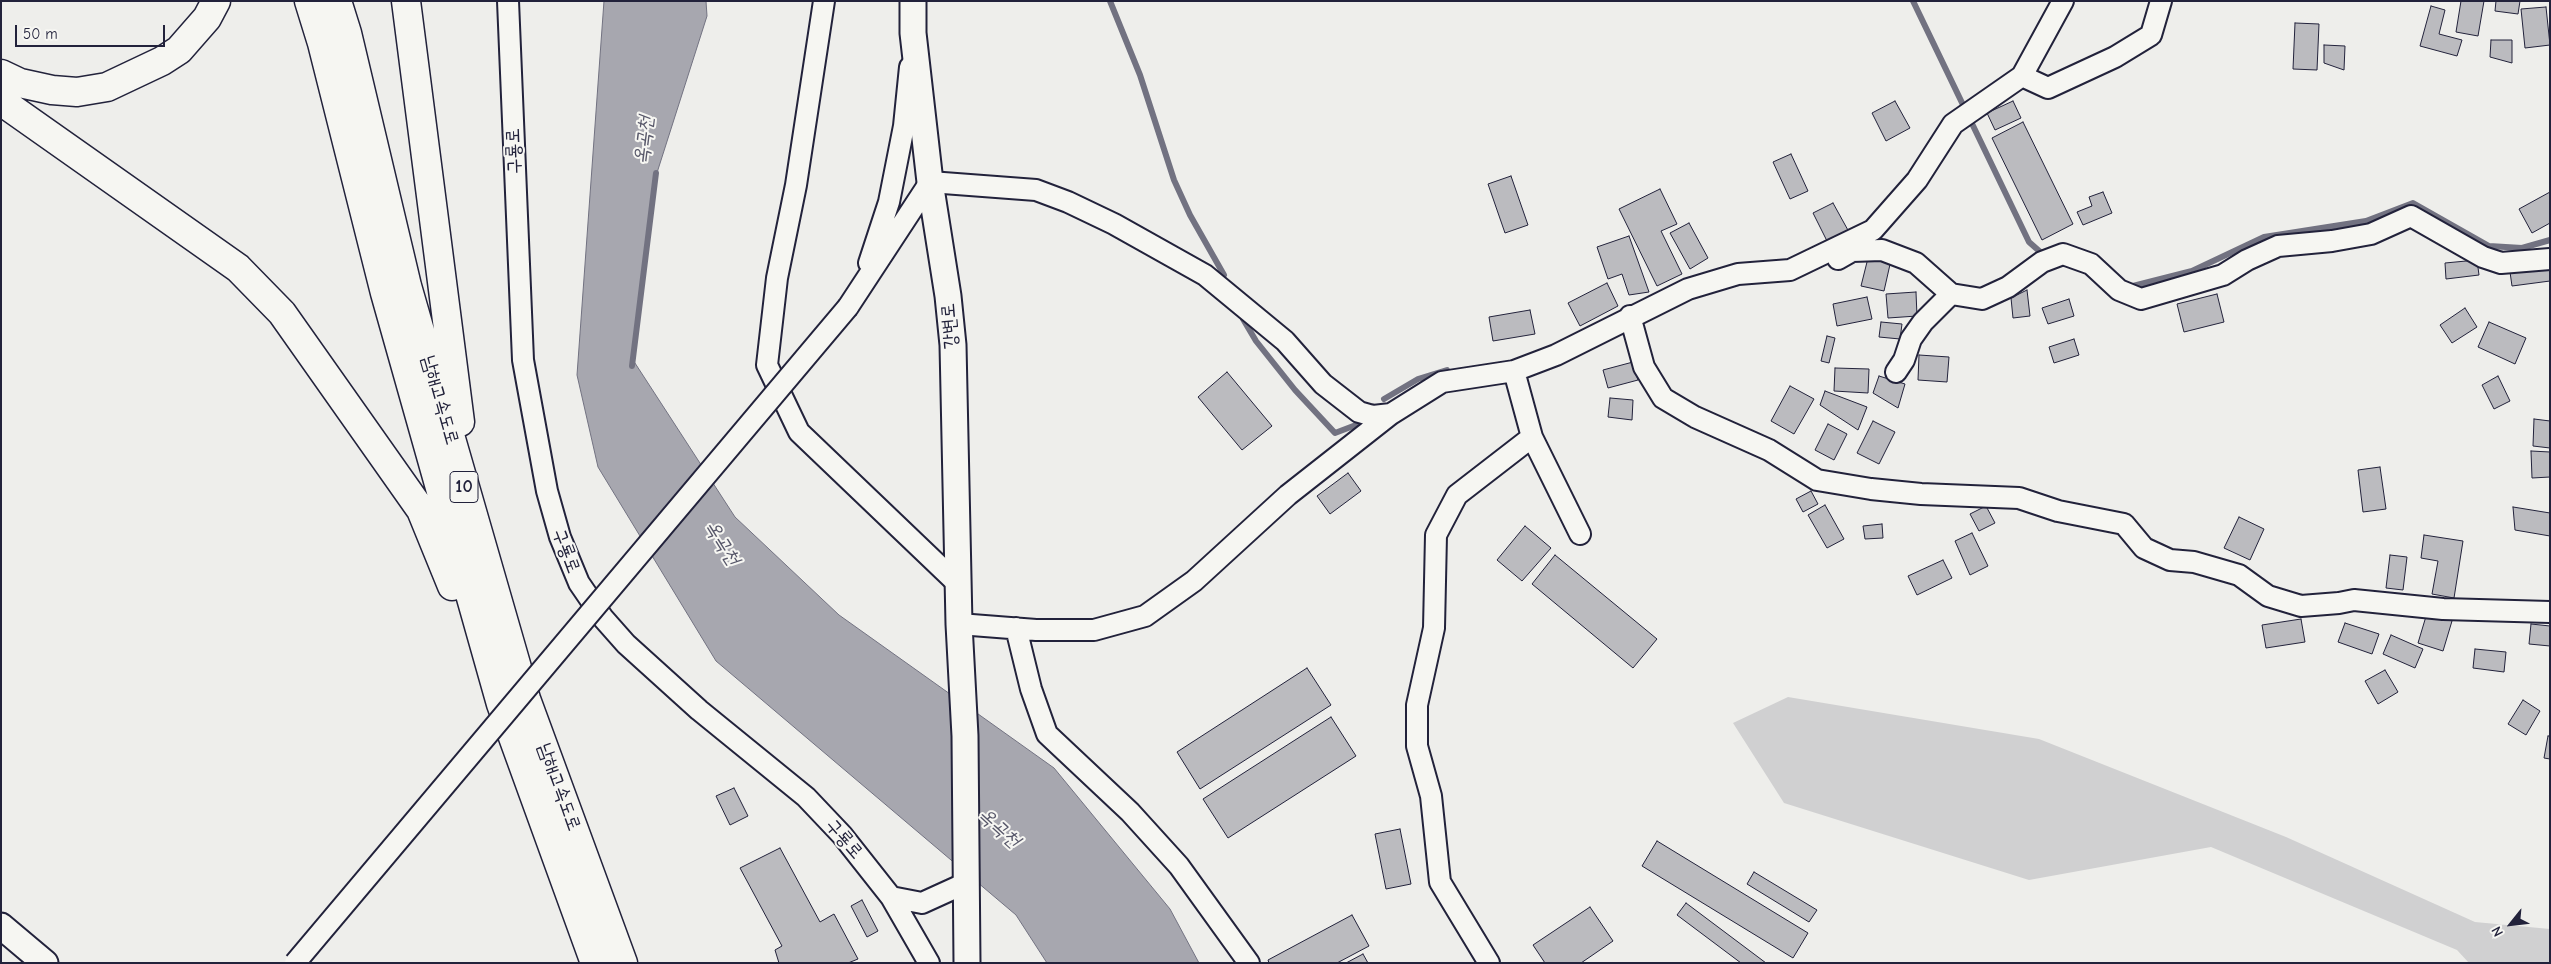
<!DOCTYPE html>
<meta charset="utf-8">
<style>
body{margin:0}
#map{position:relative;width:2551px;height:964px;overflow:hidden;background:#eeeeeb;font-family:"Comic Neue",sans-serif}
canvas{display:block}
.frame{position:absolute;inset:0;border:2px solid #22223b;pointer-events:none}
.north{position:absolute;left:2486px;top:899px;width:50px;height:50px;-webkit-text-stroke:4px #f6f6f2;paint-order:stroke;rotate:241deg;font-size:14px;font-weight:700;line-height:20px;text-align:center;color:#22223b}
.north::after{content:'';display:block;margin:auto;width:18px;height:22px;background:#22223b;clip-path:polygon(50% 0,100% 100%,50% 72%,0 100%)}
.scale{position:absolute;left:15px;top:25px;width:150px;height:22px;box-sizing:border-box;border:2px solid #22223b;border-top:0;padding-left:6px;font-size:15px;line-height:18px;white-space:nowrap;color:#22223b;-webkit-text-stroke:4px #f6f6f2;paint-order:stroke}
</style>
<div id="map">
<canvas width="2551" height="964"></canvas>
<div class="frame"></div>
<div class="north">N</div>
<div class="scale">50 m</div>
</div>
<script>
const context = document.querySelector('canvas').getContext('2d');
context.lineJoin = 'round';
function fillPath(path, color) { context.fillStyle = color; context.fill(path, 'evenodd'); }
const shape = rows => new Path2D(rows.map(r => 'M' + r).join(''));
function stroke(path, color, width, dash) { context.strokeStyle = color; context.lineWidth = width; context.lineCap = dash ? 'butt' : 'round'; context.setLineDash(dash || []); context.stroke(path); }
function drawText(font, color, halo, rows, align = 'center') {
  context.font = font + ' "Comic Neue","Poor Story",sans-serif'; context.lineWidth = 4; context.setLineDash([]); context.textBaseline = 'middle'; context.strokeStyle = halo; context.fillStyle = color; for (const [text, x, y, turn = 0] of rows) {
    context.save(); context.translate(x, y); context.rotate((+turn || 0) * Math.PI / 180); context.textAlign = isNaN(turn) ? turn : align; if (halo) context.strokeText(text, 0, 0); context.fillText(text, 0, 0); context.restore();
  }
}
fillPath(shape([
 [1788,697,2039,739,2286,837,2475,922,2550,929,2550,963,2469,963,2457,950,2211,847,2029,880,1784,803,1733,723]
]), '#d0d0d1');
const water = shape([
 [604,1,706,1,707,16,655,179,633,360,735,517,839,615,1054,768,1170,909,1199,963,1047,963,1016,915,716,661,598,467,577,375,604,1]
]);
fillPath(water, '#a7a7af');
stroke(water, '#727281', 1);
stroke(shape([
 [1110,1,1140,75,1174,180,1190,215,1224,275],
 [1913,1,2029,242,2046,257],
 [2129,287,2192,271,2264,237,2366,221,2413,203,2489,246,2522,248,2550,240],
 [1243,319,1256,341,1295,390,1335,433,1356,425],
 [632,366,656,173],
 [1384,399,1418,379,1447,370]
]), '#727281', 6);
const building = shape([
 [2461,1,2484,1,2478,36,2456,32,2461,1],
 [2496,1,2520,1,2518,14,2495,11,2496,1],
 [2431,6,2445,10,2439,34,2462,40,2457,56,2420,46,2431,6],
 [2546,7,2550,45,2525,48,2521,9,2546,7],
 [2295,23,2319,24,2317,70,2293,69,2295,23],
 [2491,40,2512,40,2512,63,2490,57,2491,40],
 [2324,45,2345,46,2344,70,2324,63,2324,45],
 [1895,101,1910,128,1886,141,1872,113,1895,101],
 [2013,101,2021,118,1995,130,1987,113,2013,101],
 [2023,122,2073,224,2042,240,1992,138,2023,122],
 [1791,154,1808,191,1790,199,1773,162,1791,154],
 [1511,176,1528,225,1505,233,1488,184,1511,176],
 [1660,189,1677,224,1661,231,1682,274,1657,286,1619,209,1660,189],
 [2103,192,2112,213,2083,225,2077,212,2092,206,2089,197,2103,192],
 [2550,192,2550,223,2532,233,2519,209,2550,192],
 [1833,203,1849,232,1828,243,1813,213,1833,203],
 [1689,223,1708,258,1690,269,1670,233,1689,223],
 [1629,236,1649,292,1629,295,1622,274,1608,279,1597,247,1629,236],
 [1869,254,1891,260,1884,291,1861,286,1869,254],
 [2477,260,2479,275,2446,279,2445,263,2477,260],
 [2550,267,2550,281,2512,286,2510,272,2550,267],
 [1607,283,1618,306,1580,326,1568,303,1607,283],
 [2027,290,2030,316,2013,318,2011,298,2027,290],
 [1916,292,1917,316,1888,318,1886,294,1916,292],
 [2217,294,2224,322,2184,332,2177,304,2217,294],
 [1867,297,1872,319,1837,326,1833,304,1867,297],
 [2069,299,2074,316,2048,324,2042,308,2069,299],
 [2465,308,2477,327,2452,343,2440,325,2465,308],
 [1530,310,1535,334,1493,341,1489,317,1530,310],
 [1881,322,1902,324,1900,339,1879,337,1881,322],
 [2489,322,2526,338,2515,364,2478,347,2489,322],
 [1827,336,1835,338,1829,363,1821,361,1827,336],
 [2074,339,2079,355,2054,363,2049,347,2074,339],
 [1919,355,1949,357,1947,382,1918,380,1919,355],
 [1633,362,1638,380,1608,388,1603,370,1633,362],
 [1835,368,1869,369,1868,393,1834,391,1835,368],
 [1227,372,1272,426,1242,450,1198,397,1227,372],
 [1879,376,1905,384,1898,408,1873,393,1879,376],
 [2498,376,2510,401,2494,409,2482,385,2498,376],
 [1790,386,1814,399,1794,434,1771,421,1790,386],
 [1825,391,1867,407,1858,430,1820,405,1825,391],
 [1610,398,1633,400,1632,420,1608,417,1610,398],
 [2534,419,2550,421,2550,448,2533,446,2534,419],
 [1873,421,1895,432,1879,464,1857,453,1873,421],
 [1828,424,1847,434,1834,460,1815,450,1828,424],
 [2531,451,2550,452,2550,477,2532,478,2531,451],
 [2380,467,2386,509,2363,512,2358,470,2380,467],
 [1348,473,1361,491,1330,514,1317,496,1348,473],
 [1811,491,1818,504,1803,512,1796,499,1811,491],
 [1825,505,1844,539,1827,548,1808,515,1825,505],
 [1986,506,1995,523,1979,531,1970,514,1986,506],
 [2513,507,2550,513,2550,536,2515,530,2513,507],
 [2239,517,2264,529,2250,560,2224,548,2239,517],
 [1882,524,1883,538,1865,539,1863,526,1882,524],
 [1525,526,1551,548,1522,581,1497,560,1525,526],
 [1972,533,1988,566,1970,575,1955,541,1972,533],
 [2424,535,2463,541,2454,598,2432,594,2438,561,2421,558,2424,535],
 [1555,555,1657,639,1633,668,1532,584,1555,555],
 [2390,555,2407,557,2403,590,2386,588,2390,555],
 [1943,560,1952,578,1917,595,1908,576,1943,560],
 [2427,613,2452,621,2443,651,2418,643,2427,613],
 [2301,619,2305,642,2266,648,2262,625,2301,619],
 [2345,623,2379,634,2372,654,2338,642,2345,623],
 [2531,624,2550,626,2550,646,2529,644,2531,624],
 [2391,635,2423,649,2415,668,2383,654,2391,635],
 [2475,649,2506,652,2504,672,2473,668,2475,649],
 [1307,668,1331,705,1200,789,1177,752,1307,668],
 [2385,670,2398,692,2378,704,2365,681,2385,670],
 [2523,700,2540,711,2526,735,2508,724,2523,700],
 [1331,717,1356,756,1228,838,1203,799,1331,717],
 [2548,736,2550,736,2550,759,2544,758,2548,736],
 [734,788,748,816,730,825,716,796,734,788],
 [1400,829,1411,884,1386,889,1375,834,1400,829],
 [1657,841,1808,933,1793,958,1642,866,1657,841],
 [780,848,820,922,834,914,858,959,848,963,779,963,775,950,782,946,740,868,780,848],
 [1754,872,1817,910,1809,922,1747,884,1754,872],
 [862,900,878,931,867,937,851,906,862,900],
 [1686,903,1766,963,1741,963,1677,915,1686,903],
 [1590,907,1613,941,1581,963,1545,963,1533,945,1590,907],
 [1352,915,1369,946,1337,963,1269,963,1268,960,1352,915],
 [1363,954,1368,963,1346,963,1363,954]
]);
fillPath(building, '#bbbbbf');
stroke(building, '#22223b', 1);
const minor = shape([
 [508,1,523,360,547,491,560,537,579,583,603,618,626,644,699,710,806,797,842,835,891,897,929,963],
 [824,1,796,185,777,278,767,365,799,432,958,584],
 [2022,76,2048,88,2115,57,2151,35,2161,1],
 [1838,259,1852,251,1882,250,1916,263,1951,294,1982,299,2008,287,2042,262,2063,254,2091,264,2119,290,2141,299,2223,275,2247,260,2278,246,2332,241,2371,234,2411,216,2483,257,2501,263,2550,259],
 [869,263,889,202,904,126,910,67],
 [848,307,930,182,1036,190,1068,202,1114,224,1205,275,1285,341,1323,384,1359,412,1373,416,1391,414],
 [1630,316,1644,367,1663,398,1695,417,1769,450,1817,480,1871,489,1921,494,2019,498,2058,511,2124,524,2144,548,2170,560,2194,562,2239,575,2268,596,2301,606,2339,603,2354,600,2443,609,2550,612],
 [1896,372,1904,360,1911,339,1923,322,1951,294],
 [1532,437,1580,534],
 [959,624,1036,630,1094,630,1145,616,1194,581,1288,495,1391,414,1442,382,1514,371,1556,355,1688,289,1738,274,1790,270,1873,230,1917,180,1953,124,2022,76,2063,1],
 [1016,628,1031,689,1047,734,1130,812,1179,866,1249,963],
 [891,897,922,903,966,883],
 [1489,963,1440,882,1431,796,1417,746,1417,705,1434,628,1436,535,1457,495,1532,437,1514,371]
]);
const major = shape([
 [913,1,913,33,930,182,948,296,953,345,959,624,965,736,967,963],
 [1,926,45,963]
]);
const highway = shape([
 [309,1,322,43,385,293,501,704,595,963],
 [337,1,347,33,407,286,526,699,623,963],
 [406,1,460,422],
 [1,74,20,83,52,90,77,92,107,87,162,61,179,50,207,18,216,1],
 [1,101,238,268,282,313,421,510,452,586]
]);
stroke(minor, '#22223b', 24);
stroke(major, '#22223b', 29);
stroke(highway, '#22223b', 31);
stroke(minor, '#f6f6f2', 20);
stroke(major, '#f6f6f2', 25);
stroke(highway, '#f6f6f2', 28);
const minorBridge = shape([
 [295,963,848,307]
]);
stroke(minorBridge, '#22223b', 24, []);
stroke(minorBridge, '#f6f6f2', 20);
for (const [x, y, w] of [
 [464,487,28]
]) { const box = new Path2D(); box.roundRect(x - w / 2, y - 15.5, w, 31, 4); context.fillStyle = '#f6f6f2'; context.fill(box); stroke(box, '#22223b', 1); }
drawText('bold 18px', '#22223b', null, [
 ["10",464,487]
]);
drawText('19px', '#22223b', '#f6f6f2', [
 ["구룡로",514,151,-92],
 ["강변로",950,326,-95],
 ["남해고속도로",440,400,74],
 ["구룡로",566,551,69],
 ["남해고속도로",559,787,70],
 ["구룡로",844,839,49]
]);
drawText('italic 20px', '#575769', '#f6f6f2', [
 ["옥곡천",644,140,-83],
 ["옥곡천",722,543,58],
 ["옥곡천",999,828,42]
]);
</script>
